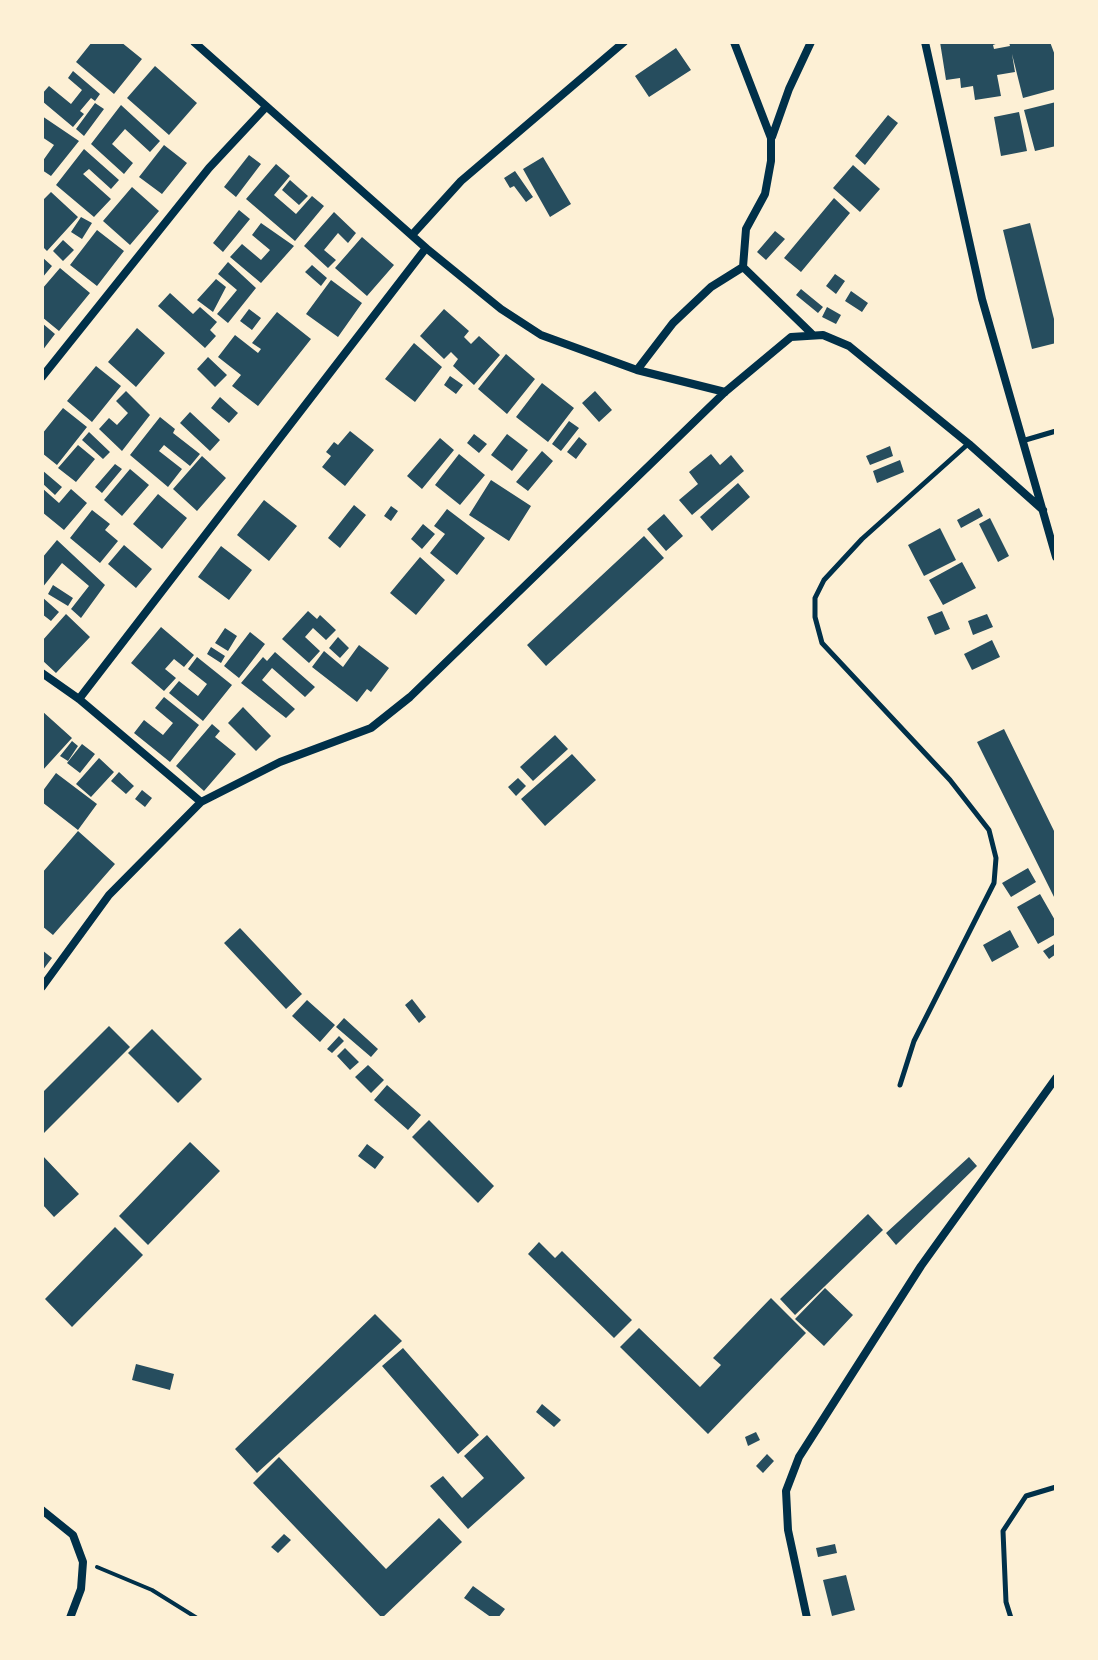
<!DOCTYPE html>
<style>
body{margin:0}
#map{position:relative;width:1098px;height:1660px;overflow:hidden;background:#fdf0d5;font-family:Literata,serif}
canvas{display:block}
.frame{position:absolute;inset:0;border:44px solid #fdf0d5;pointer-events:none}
</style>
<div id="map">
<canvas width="1098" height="1660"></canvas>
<div class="frame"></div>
</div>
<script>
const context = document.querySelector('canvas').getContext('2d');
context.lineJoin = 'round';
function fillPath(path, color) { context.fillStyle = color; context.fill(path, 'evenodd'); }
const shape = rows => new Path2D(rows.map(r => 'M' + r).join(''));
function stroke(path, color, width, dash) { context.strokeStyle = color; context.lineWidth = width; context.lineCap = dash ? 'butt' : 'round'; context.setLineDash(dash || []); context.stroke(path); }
fillPath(shape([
 [92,42,121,42,142,59,114,94,76,62],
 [940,42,1001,42,993,45,994,49,1010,46,1009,42,1050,42,1056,58,1056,89,1023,98,1012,54,1015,72,997,75,1001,96,975,100,973,86,961,88,960,78,946,80],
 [676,48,691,70,649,97,635,76],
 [155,66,197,103,169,135,127,98],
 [73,71,100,94,95,101,91,98,80,111,84,114,73,127,42,101,42,94,49,86,71,104,82,90,68,78],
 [1056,102,1056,146,1035,151,1024,110],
 [95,103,104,109,84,136,76,129],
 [121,105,160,141,150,152,125,129,112,144,133,163,124,174,91,144],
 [1019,112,1027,151,1001,156,994,117],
 [888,115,898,123,865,165,855,156],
 [42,116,79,141,51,176,42,170,42,162,54,145,42,137],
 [164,145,187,163,162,194,139,177],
 [84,149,119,180,111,189,89,169,83,174,111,199,94,217,56,185],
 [249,155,261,164,236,197,224,187],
 [543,157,571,204,550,217,523,169],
 [276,164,290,176,274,195,296,214,312,196,324,206,295,241,246,199],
 [853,165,880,189,860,212,833,188],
 [515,171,533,197,526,202,514,186,510,188,504,178],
 [290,180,308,196,299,205,282,190],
 [132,187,159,211,130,245,103,221],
 [51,192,78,217,47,251,42,246,42,201],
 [834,198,850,213,801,272,784,258],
 [239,210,250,219,223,252,213,243],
 [334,212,356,233,348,243,338,233,324,250,336,260,328,268,304,246],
 [81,217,92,223,82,239,71,232],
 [261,223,294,246,261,283,230,257,242,244,261,260,270,250,252,235],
 [1030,223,1056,327,1056,343,1032,349,1003,230],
 [97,230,124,251,97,286,70,265],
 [775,231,785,239,766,260,757,252],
 [362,237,394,265,367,296,335,268],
 [63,240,74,250,63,261,53,251],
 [42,257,52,266,42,278],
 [228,262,256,288,228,323,217,314,237,290,218,274],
 [312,265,327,278,321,286,305,272],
 [60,268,90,293,59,331,42,317,42,289],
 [835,274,845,281,836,294,826,286],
 [216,279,226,287,213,312,197,300],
 [331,280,362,303,338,337,306,314],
 [801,289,823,307,818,313,796,295],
 [851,291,868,303,862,312,845,301],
 [170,293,193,314,200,307,217,322,210,330,216,336,205,348,158,306],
 [827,307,841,315,836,324,822,317],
 [249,309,261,318,252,330,240,321],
 [444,309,469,331,464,337,471,344,479,336,500,355,474,385,453,366,458,359,451,352,444,359,420,336],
 [277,312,311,339,258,406,232,386,241,375,218,357,235,335,258,353,261,349,252,343],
 [42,323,55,334,42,351],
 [137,328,165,353,136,387,108,362],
 [414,343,442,367,415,402,385,379],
 [506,354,535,379,507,414,478,389],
 [208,357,227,375,215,387,197,369],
 [96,366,121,386,92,422,67,401],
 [450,376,463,385,456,394,444,385],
 [542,383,574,408,548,442,516,417],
 [126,391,150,415,122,451,99,429,109,418,117,425,128,413,116,401],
 [595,391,612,410,599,422,582,403],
 [220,397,238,413,229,423,211,408],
 [63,408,87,427,57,465,42,453,42,434],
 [190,412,220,440,210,451,180,423],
 [160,417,175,429,173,433,200,454,190,466,164,445,159,451,182,469,168,487,130,455],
 [569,421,579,428,561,451,552,444],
 [350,431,374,450,345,486,322,467,331,456,326,452,334,442,338,445],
 [89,432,110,452,103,459,82,440],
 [474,434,487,444,479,453,467,443],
 [507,434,528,450,512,471,491,455],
 [579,437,587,444,576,459,567,452],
 [440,438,454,450,422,489,407,476],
 [78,445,95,459,76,482,58,468],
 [890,446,893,456,870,465,866,456],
 [542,451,553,461,528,491,516,482],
 [459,454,485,475,460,505,435,485],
 [711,454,720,465,731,455,744,471,692,515,679,500,698,484,689,472],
 [202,456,226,478,197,511,173,489],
 [900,460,904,472,877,483,873,471],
 [115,464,122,469,102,493,95,487],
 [130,469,149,485,122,516,104,500],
 [42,470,62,487,55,495,42,483],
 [491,480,531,506,509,541,469,515],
 [738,483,750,497,712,531,700,517],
 [42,488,59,503,71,489,87,503,64,530,42,512],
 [158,494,187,518,162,549,133,524],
 [264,500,297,526,269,561,237,535],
 [354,505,366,515,340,548,328,538],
 [391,506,398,511,391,521,384,516],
 [979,508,983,516,961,528,957,520],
 [447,509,485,538,457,575,430,553,445,534,434,526],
 [92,510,110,524,105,530,118,541,100,563,70,538],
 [664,514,683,536,666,551,647,529],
 [990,518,1009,556,998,562,979,524],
 [423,524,435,534,422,549,411,539],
 [940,528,956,560,924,576,908,545],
 [644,536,664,558,546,666,527,645],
 [57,540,105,585,81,618,71,609,89,586,62,563,42,588,42,558],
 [124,545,152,569,136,588,108,564],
 [221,546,252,570,229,600,198,577],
 [420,557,445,580,416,615,390,593],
 [962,562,976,588,943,605,929,580],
 [53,585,73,598,68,606,48,594],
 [42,597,59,612,51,621,42,614],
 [308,611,317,619,320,615,336,630,326,640,313,628,305,637,320,651,309,663,282,639],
 [942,611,950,629,935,635,927,617],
 [66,614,90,637,56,673,42,660,42,641],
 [987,614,993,627,973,635,968,621],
 [161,627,194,655,184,667,174,659,165,669,176,678,164,691,131,663],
 [225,628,237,636,228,651,215,643],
 [250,632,265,644,239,678,224,666],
 [338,637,349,648,340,658,329,648],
 [992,640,1000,657,972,670,964,654],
 [359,645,389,668,371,692,367,689,357,702,312,667,324,651,343,667],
 [211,647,225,656,221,663,207,654],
 [275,652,315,687,305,697,272,668,262,680,295,709,286,718,241,683,263,657,267,661],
 [197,657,232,685,203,721,169,693,179,681,198,696,207,684,188,669],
 [164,697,199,725,170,762,134,733,144,720,163,735,173,723,155,708],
 [243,707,271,736,256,751,228,723],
 [42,711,72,738,42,771],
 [212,724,220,731,215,737,236,754,204,791,176,766],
 [1004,729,1056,835,1056,901,977,742],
 [555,735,568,749,533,781,520,767],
 [72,741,78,746,68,761,60,756],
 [82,744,95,754,80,773,67,763],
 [572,754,596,780,545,826,521,799],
 [99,758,114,772,91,797,76,784],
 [119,772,134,786,126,794,111,781],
 [56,773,97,804,78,830,42,802,42,792],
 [518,778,526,786,516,796,508,787],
 [142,790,152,798,145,807,135,799],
 [78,831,115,864,53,935,42,926,42,873],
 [1028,868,1036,882,1011,897,1002,883],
 [1040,894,1056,922,1056,934,1038,944,1017,907],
 [240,928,302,994,286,1009,224,943],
 [1010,930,1019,947,992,962,983,945],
 [1056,943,1056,954,1049,959,1043,951],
 [42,950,52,958,42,971],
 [412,999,426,1017,419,1023,405,1005],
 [307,1000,335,1025,320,1042,292,1016],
 [344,1018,378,1049,371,1057,336,1027],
 [109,1026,130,1047,42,1135,42,1093],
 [152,1029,202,1079,178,1103,128,1053],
 [339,1036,344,1041,332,1053,327,1049],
 [345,1048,359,1062,350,1070,337,1056],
 [368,1065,384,1080,371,1093,355,1077],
 [387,1085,421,1115,408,1130,374,1100],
 [429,1120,494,1186,478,1203,412,1137],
 [190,1142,220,1171,148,1245,119,1216],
 [367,1144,384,1157,375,1169,358,1156],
 [42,1155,79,1194,54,1217,42,1204],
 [969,1157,977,1166,896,1245,886,1233],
 [868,1214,883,1230,795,1315,780,1299],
 [115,1227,143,1255,72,1327,45,1299],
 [539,1242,555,1258,562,1251,632,1320,614,1338,528,1254],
 [825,1288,853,1315,824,1346,795,1319],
 [771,1298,806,1333,708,1434,620,1347,639,1328,700,1387,721,1365,713,1358],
 [375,1314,402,1341,257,1473,235,1449],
 [403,1348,479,1435,458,1454,382,1366],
 [136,1364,174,1374,170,1390,132,1380],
 [542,1404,561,1420,554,1427,536,1412],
 [756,1432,760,1440,748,1446,745,1437],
 [487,1435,525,1478,468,1529,430,1486,443,1476,462,1498,484,1478,464,1456],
 [767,1454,774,1461,763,1473,756,1466],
 [279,1457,386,1569,439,1518,462,1542,382,1618,253,1483],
 [284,1534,291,1540,278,1553,271,1547],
 [835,1544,837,1553,818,1557,816,1548],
 [846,1575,855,1610,832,1616,823,1580],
 [473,1586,505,1609,498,1618,492,1618,464,1598]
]), '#264d5e');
stroke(shape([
 [97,1567,152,1590,197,1618]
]), '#003049', 4);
stroke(shape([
 [1022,441,1056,431],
 [900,1085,914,1041,994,883,996,858,989,830,950,780,822,643,815,617,815,598,824,580,862,539,968,444],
 [1011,1618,1006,1602,1003,1531,1026,1496,1056,1487]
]), '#003049', 5);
stroke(shape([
 [194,42,426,248,501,309,541,335,637,370,725,392],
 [734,42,771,138,771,161,765,194,746,229,743,267,811,333],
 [925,42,982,299,1056,557],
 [772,137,789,89,811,42],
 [412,235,461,181,624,42],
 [637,370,673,323,711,287,743,267],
 [42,377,209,168,265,108],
 [42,673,79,699,201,802],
 [79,699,426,248],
 [42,987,109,895,201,802,280,762,371,728,410,697,725,392,791,337,823,335,849,346,969,444,1043,510],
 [42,1510,73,1535,83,1562,81,1589,70,1618],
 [807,1618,788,1530,786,1491,799,1457,921,1266,1056,1078]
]), '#003049', 8);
</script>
